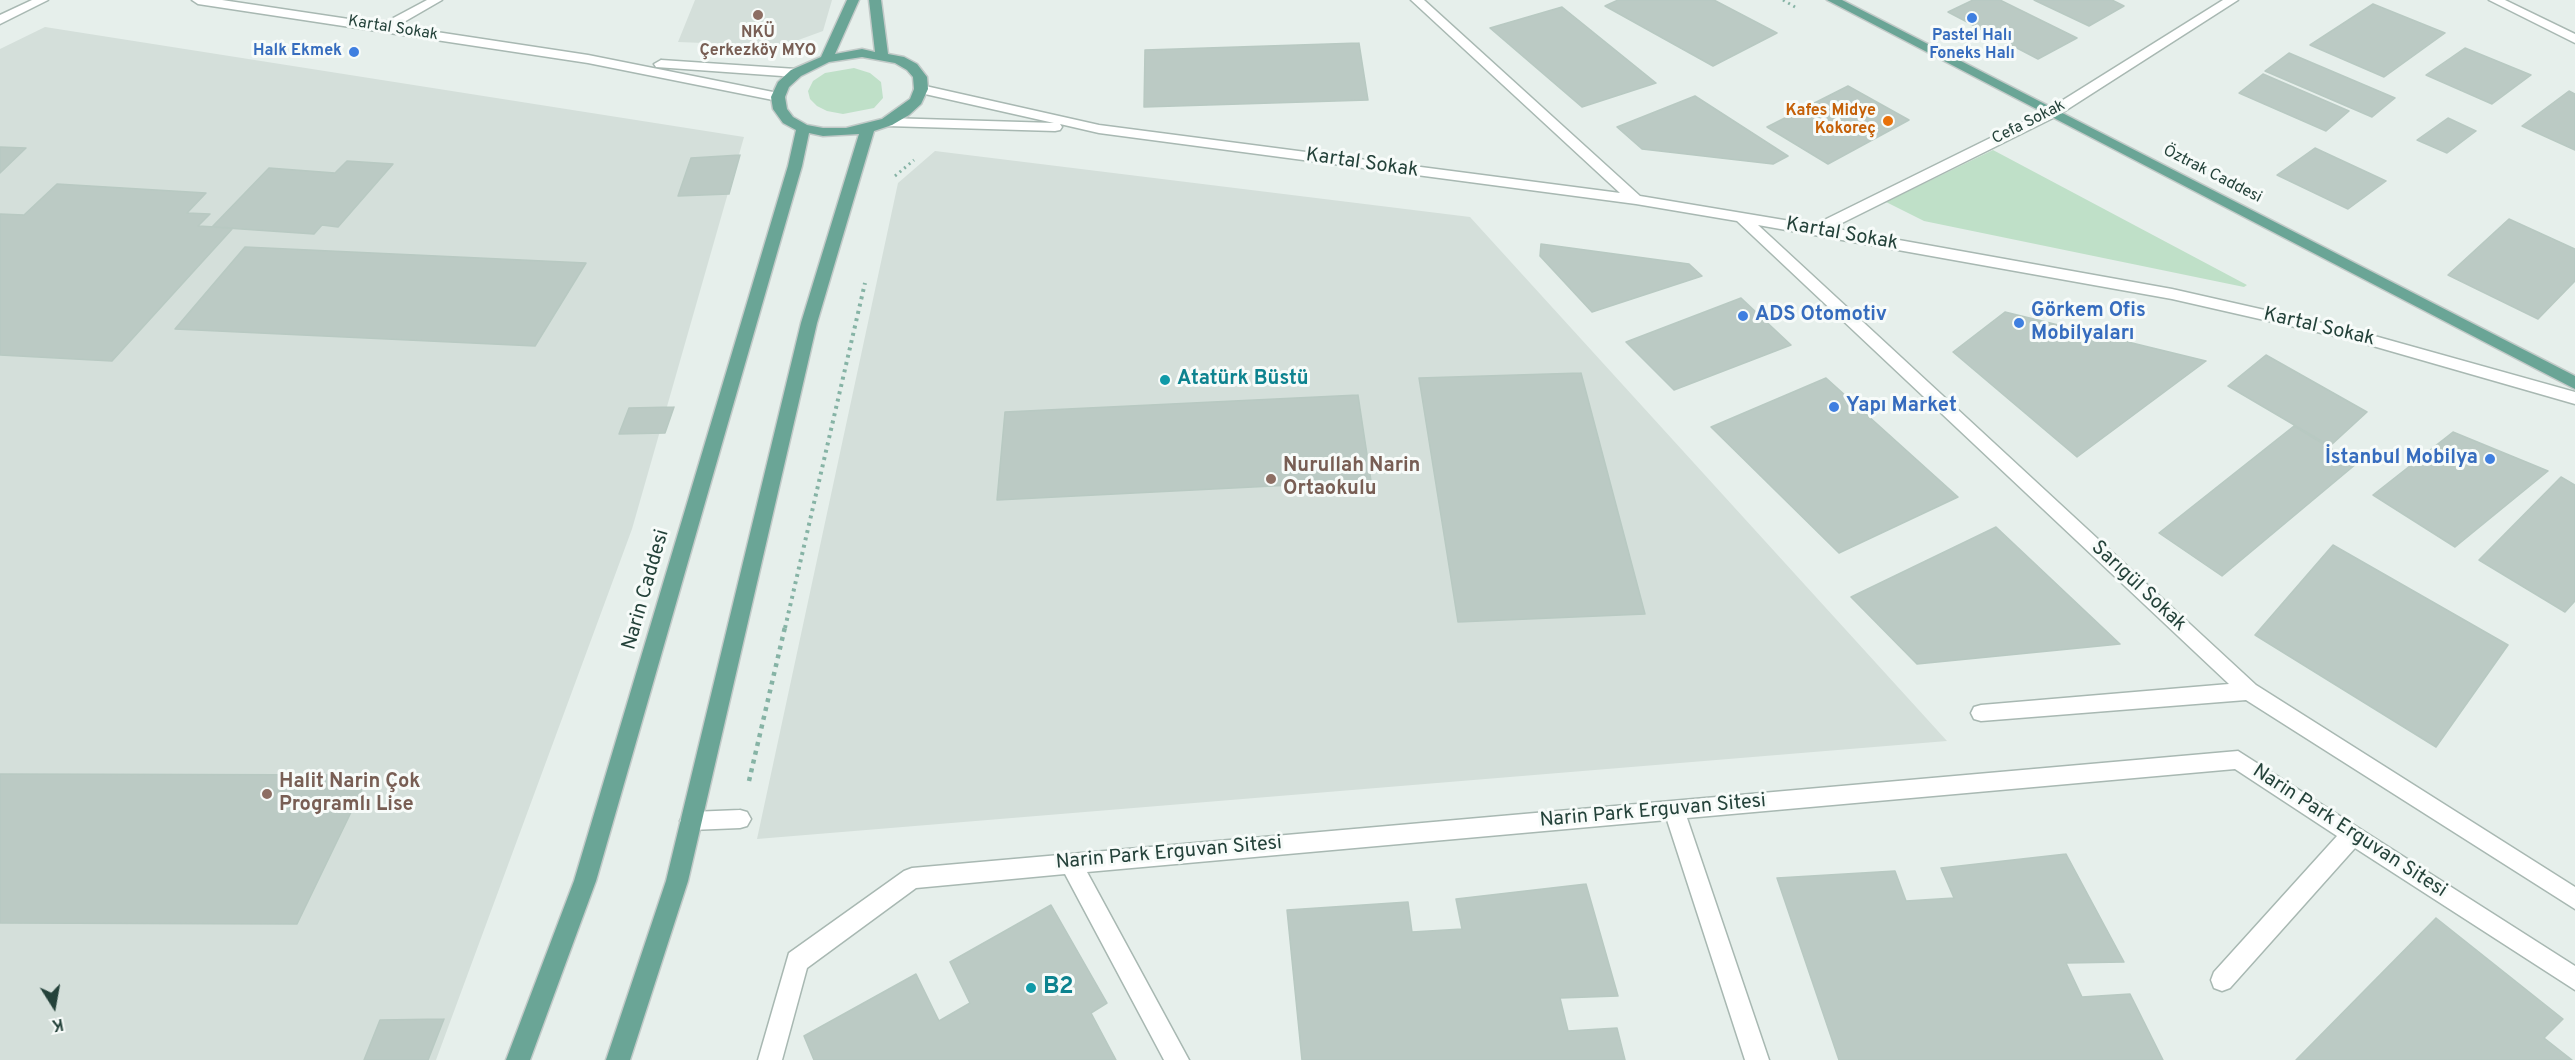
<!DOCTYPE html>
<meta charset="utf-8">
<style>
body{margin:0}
#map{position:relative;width:2575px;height:1060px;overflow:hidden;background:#e6efeb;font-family:Overpass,sans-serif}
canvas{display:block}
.north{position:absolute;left:24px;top:976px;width:60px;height:60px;-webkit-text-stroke:4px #f7fbf9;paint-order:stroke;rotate:169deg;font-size:16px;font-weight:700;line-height:24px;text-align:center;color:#24423a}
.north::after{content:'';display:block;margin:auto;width:21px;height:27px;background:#24423a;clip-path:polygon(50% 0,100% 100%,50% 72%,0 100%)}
</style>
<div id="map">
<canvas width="2575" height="1060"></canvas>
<div class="north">K</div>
</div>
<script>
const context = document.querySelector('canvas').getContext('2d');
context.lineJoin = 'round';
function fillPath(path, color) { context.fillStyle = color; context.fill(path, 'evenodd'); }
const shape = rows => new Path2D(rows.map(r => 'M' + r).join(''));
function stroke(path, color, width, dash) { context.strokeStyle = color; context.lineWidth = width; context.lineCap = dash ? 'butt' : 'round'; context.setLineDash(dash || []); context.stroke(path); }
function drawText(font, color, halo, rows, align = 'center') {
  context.font = font + ' Overpass,sans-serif'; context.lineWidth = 6; context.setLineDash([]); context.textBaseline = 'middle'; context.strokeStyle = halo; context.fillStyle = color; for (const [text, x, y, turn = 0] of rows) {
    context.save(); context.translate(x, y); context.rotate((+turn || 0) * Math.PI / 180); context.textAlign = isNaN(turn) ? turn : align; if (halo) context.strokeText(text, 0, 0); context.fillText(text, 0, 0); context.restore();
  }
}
fillPath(shape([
 [695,0,832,0,823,31,782,46,678,42],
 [45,27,744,137,632,529,436,1060,0,1060,0,49],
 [935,151,1470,217,1947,741,757,839,898,183]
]), '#d4dfda');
fillPath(shape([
 [854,68,870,73,881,82,883,98,874,108,843,114,827,111,817,106,810,99,808,91,813,81,825,73],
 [1993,150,2247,285,2244,287,1924,221,1886,202]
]), '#bfe0c8');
const building = shape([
 [1618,0,1714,0,1777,33,1713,66,1605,6,1618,0],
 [1973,0,2000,0,2077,38,2038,59,1948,12,1973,0],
 [2034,0,2112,0,2124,6,2089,26,2034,0],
 [2373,4,2445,33,2384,77,2310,45,2373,4],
 [1562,7,1656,83,1582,107,1490,28,1562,7],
 [1359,43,1368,100,1144,107,1145,50,1359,43],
 [2465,48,2531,75,2492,104,2426,75,2465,48],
 [2289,53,2395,98,2372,117,2265,71,2289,53],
 [2263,74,2349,111,2326,131,2239,93,2263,74],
 [1848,86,1909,120,1828,164,1767,127,1848,86],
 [2569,91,2575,94,2575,150,2522,126,2569,91],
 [1695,96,1788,156,1773,164,1642,149,1617,127,1695,96],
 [2448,118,2476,131,2447,153,2417,140,2448,118],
 [0,147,26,148,0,173,0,147],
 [2315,148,2386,181,2348,209,2277,175,2315,148],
 [740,155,729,194,678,196,691,158,740,155],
 [347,161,393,164,338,227,322,225,314,234,212,227,269,168,335,173,347,161],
 [57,184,206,193,187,213,210,214,198,226,233,228,112,361,0,355,0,214,24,215,57,184],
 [2509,219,2575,249,2575,281,2538,319,2448,275,2509,219],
 [1541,244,1689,264,1702,276,1592,312,1540,256,1541,244],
 [245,247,586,263,535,346,175,329,245,247],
 [1741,298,1791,345,1674,390,1626,342,1741,298],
 [2005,312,2206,361,2077,457,1953,352,2005,312],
 [2266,355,2367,412,2330,446,2228,386,2266,355],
 [1581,373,1645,614,1458,622,1419,378,1581,373],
 [1826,378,1958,497,1839,553,1711,427,1826,378],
 [1358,395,1371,481,997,500,1005,412,1358,395],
 [674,407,665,433,619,434,629,408,674,407],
 [2294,426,2356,464,2222,576,2159,533,2294,426],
 [2453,432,2548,471,2455,547,2373,495,2453,432],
 [2561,477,2575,485,2575,601,2565,612,2479,560,2561,477],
 [1996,527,2120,644,1917,664,1851,597,1996,527],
 [2333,545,2508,645,2436,747,2255,635,2333,545],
 [0,774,369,775,297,924,0,923,0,774],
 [2066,854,2124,962,2066,963,2082,997,2130,994,2163,1060,1839,1060,1777,878,1895,871,1906,901,1954,898,1941,868,2066,854],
 [1586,884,1618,996,1560,998,1568,1031,1617,1028,1625,1060,1302,1060,1287,910,1408,902,1412,932,1462,929,1456,899,1586,884],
 [1051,905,1107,1003,1091,1013,1116,1060,814,1060,804,1036,916,974,939,1021,970,1003,950,962,1051,905],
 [2436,918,2563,1019,2544,1038,2572,1060,2296,1060,2436,918],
 [444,1019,428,1060,364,1060,380,1020,444,1019]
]);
fillPath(building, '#bbcac4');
stroke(building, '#b8c9c2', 1.5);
const minor = shape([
 [32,0,48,0,0,24,0,15,32,0],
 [192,0,222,0,382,24,427,0,442,0,397,26,588,55,778,93,785,97,778,101,588,63,198,4,192,0],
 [1411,0,1424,0,1640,196,1814,225,2047,110,2223,0,2238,0,2057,116,1832,228,2172,289,2353,330,2575,392,2575,404,2352,340,2172,299,1758,225,2256,685,2575,887,2575,909,2246,700,1981,721,1974,719,1971,713,1974,707,1981,705,2229,684,1737,221,1636,204,1099,133,1060,124,1062,127,1060,130,1055,131,887,126,880,122,887,118,1054,123,916,92,914,89,916,86,921,85,1099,125,1620,193,1411,0],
 [2489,0,2505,0,2575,34,2575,43,2489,0],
 [661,60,796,69,803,73,796,77,656,67,654,64,661,60],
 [2238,751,2575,966,2575,990,2355,848,2230,988,2222,991,2214,988,2211,980,2214,972,2337,836,2235,769,1687,818,1769,1060,1745,1060,1667,820,1087,872,1189,1060,1164,1060,1065,874,916,888,807,968,782,1060,758,1060,789,953,904,871,912,868,2238,751],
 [740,810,747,812,751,819,747,826,740,828,691,830,684,828,680,821,684,814,691,812,740,810]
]);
const major = shape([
 [847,0,859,0,835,54,862,49,875,52,869,0,881,0,888,54,904,57,917,64,927,77,928,89,921,104,909,115,892,125,874,131,817,323,688,881,630,1060,606,1060,666,881,801,323,859,134,823,136,809,133,802,166,596,881,530,1060,506,1060,574,881,788,166,796,130,783,123,773,109,771,97,778,82,791,70,821,57,847,0],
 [862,57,895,63,907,70,913,77,914,89,910,99,882,119,846,128,823,128,807,125,793,117,787,109,785,97,789,87,801,76,829,62,862,57],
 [1827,0,1842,0,2575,376,2575,389,1827,0]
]);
stroke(minor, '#a8b8b2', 3);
stroke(major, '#c2cac8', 3);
stroke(shape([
 [1783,0,1795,7],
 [895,176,914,160]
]), '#86b3a5', 3, [2, 4]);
stroke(shape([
 [785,628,865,283]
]), '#86b3a5', 4, [3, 4.5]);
stroke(shape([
 [749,781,785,627]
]), '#86b3a5', 4.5, [4, 5]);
fillPath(minor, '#fff');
fillPath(major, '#6aa596');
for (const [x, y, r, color] of [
 [758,15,6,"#8d6e63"],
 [1972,18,6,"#3f7fe0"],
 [354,52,6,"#3f7fe0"],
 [1888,121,6,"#e8710a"],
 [1743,316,6,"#3f7fe0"],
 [2019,323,6,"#3f7fe0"],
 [1165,380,6,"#0f9aa8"],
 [1834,407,6,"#3f7fe0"],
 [2490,459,6,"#3f7fe0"],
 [1271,479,6,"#8d6e63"],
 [267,794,6,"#8d6e63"],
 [1031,988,6,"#0f9aa8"]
]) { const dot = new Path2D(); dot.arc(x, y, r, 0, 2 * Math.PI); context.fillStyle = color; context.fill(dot); stroke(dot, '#f7fbf9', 2); }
drawText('16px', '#24423a', '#f7fbf9', [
 ["Kartal Sokak",393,29,9],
 ["Cefa Sokak",2029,123,-27],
 ["Öztrak Caddesi",2212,175,27]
]);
drawText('bold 16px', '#785e54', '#f7fbf9', [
 ["NKÜ",758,34],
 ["Çerkezköy MYO",758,52]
]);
drawText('bold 16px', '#366cbe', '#f7fbf9', [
 ["Pastel Halı",1972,37],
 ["Foneks Halı",1972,55],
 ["Halk Ekmek",342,52,"right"]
]);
drawText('bold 16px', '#c56008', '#f7fbf9', [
 ["Kafes Midye",1876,112],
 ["Kokoreç",1876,130]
], 'right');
drawText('20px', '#24423a', '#f7fbf9', [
 ["Kartal Sokak",1362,164,8],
 ["Kartal Sokak",1842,235,10],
 ["Kartal Sokak",2319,328,13],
 ["Sarıgül Sokak",2138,587,43],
 ["Narin Caddesi",647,590,-74],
 ["Narin Park Erguvan Sitesi",1653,812,-5],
 ["Narin Park Erguvan Sitesi",2349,832,33],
 ["Narin Park Erguvan Sitesi",1169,854,-5]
]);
drawText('bold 20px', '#366cbe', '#f7fbf9', [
 ["Görkem Ofis",2031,312],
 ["Mobilyaları",2031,335],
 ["ADS Otomotiv",1755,316],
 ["Yapı Market",1846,407],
 ["İstanbul Mobilya",2478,459,"right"]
], 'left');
drawText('bold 20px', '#0d838f', '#f7fbf9', [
 ["Atatürk Büstü",1177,380]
], 'left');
drawText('bold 20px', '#785e54', '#f7fbf9', [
 ["Nurullah Narin",1283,467],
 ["Ortaokulu",1283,490],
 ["Halit Narin Çok",279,783],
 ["Programlı Lise",279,806]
], 'left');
drawText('bold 24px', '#0d838f', '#f7fbf9', [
 ["B2",1043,988]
], 'left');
</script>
